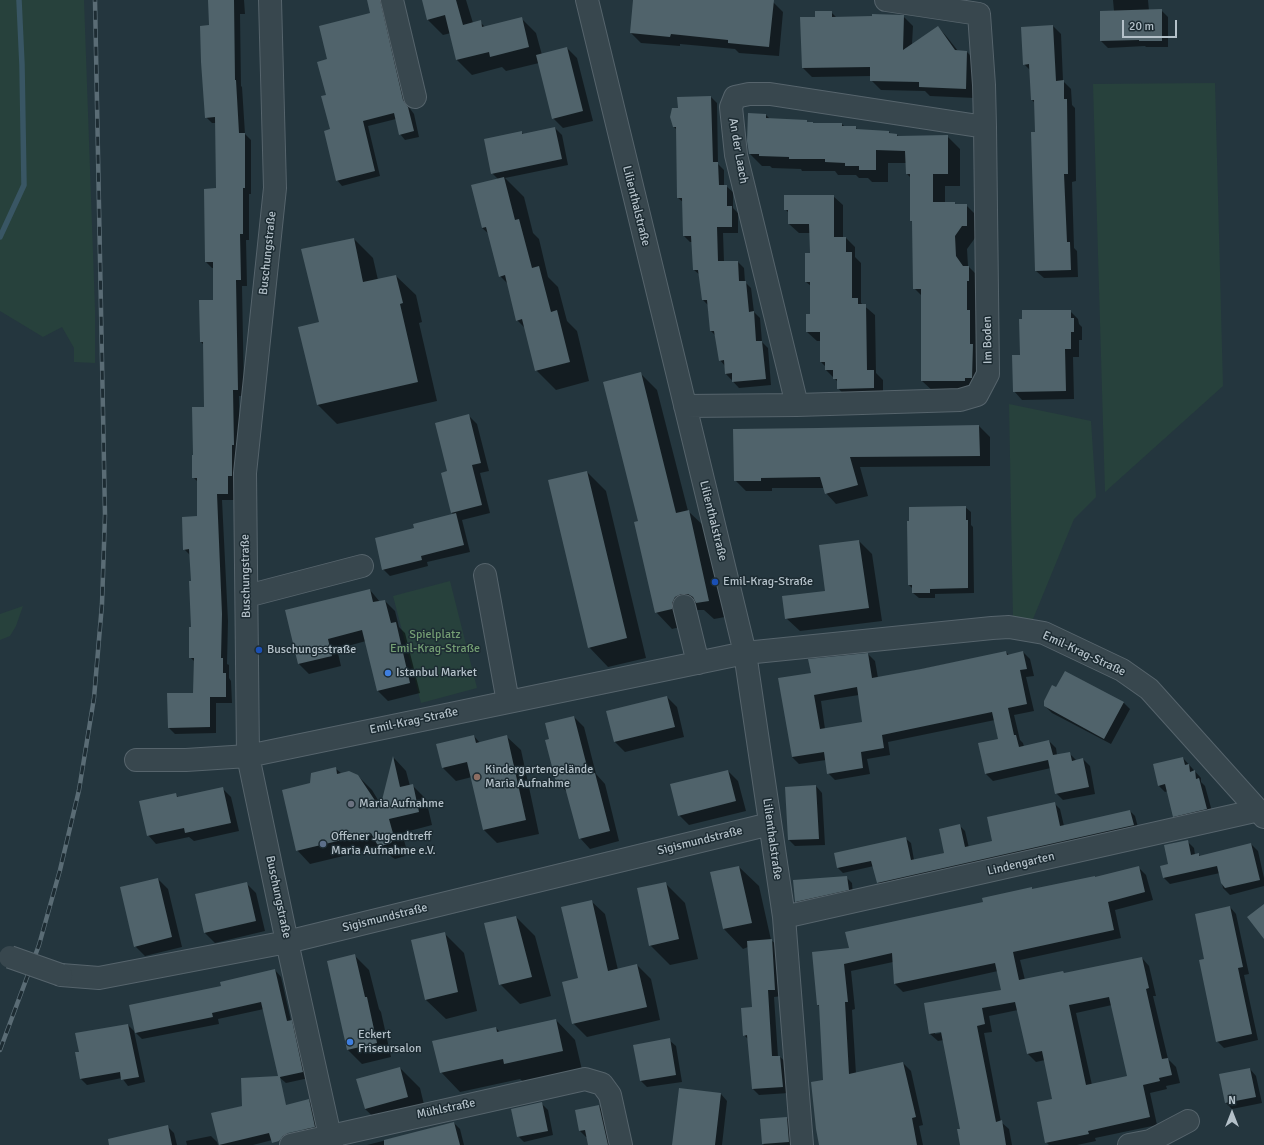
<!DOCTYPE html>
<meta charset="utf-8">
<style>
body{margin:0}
#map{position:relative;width:1264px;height:1145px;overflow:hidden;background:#24363e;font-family:Signika,sans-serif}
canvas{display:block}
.north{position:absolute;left:1212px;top:1093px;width:40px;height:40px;-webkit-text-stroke:3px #1d2c33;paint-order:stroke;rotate:0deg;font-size:11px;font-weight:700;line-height:16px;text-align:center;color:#b4c1c9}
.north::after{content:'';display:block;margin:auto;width:14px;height:18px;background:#b4c1c9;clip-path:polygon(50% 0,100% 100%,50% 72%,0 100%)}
.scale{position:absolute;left:1122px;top:20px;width:55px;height:18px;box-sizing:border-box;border:2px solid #b4c1c9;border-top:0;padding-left:5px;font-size:12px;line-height:14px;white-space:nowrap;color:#b4c1c9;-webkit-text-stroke:3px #1d2c33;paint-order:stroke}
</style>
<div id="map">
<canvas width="1264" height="1145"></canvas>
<div class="north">N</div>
<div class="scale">20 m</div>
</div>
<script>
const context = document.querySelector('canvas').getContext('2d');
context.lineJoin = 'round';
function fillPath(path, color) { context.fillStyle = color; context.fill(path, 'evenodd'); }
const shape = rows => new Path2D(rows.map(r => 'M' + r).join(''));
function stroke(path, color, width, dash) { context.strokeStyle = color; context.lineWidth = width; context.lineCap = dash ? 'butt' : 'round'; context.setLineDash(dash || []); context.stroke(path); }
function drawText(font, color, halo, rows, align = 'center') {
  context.font = font + ' Signika,sans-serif'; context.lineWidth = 3; context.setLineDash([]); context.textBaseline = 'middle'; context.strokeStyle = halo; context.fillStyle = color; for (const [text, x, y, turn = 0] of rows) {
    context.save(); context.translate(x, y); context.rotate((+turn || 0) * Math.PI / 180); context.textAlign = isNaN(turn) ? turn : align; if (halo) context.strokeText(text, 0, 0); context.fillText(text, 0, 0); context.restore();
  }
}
fillPath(shape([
 [0,0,84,0,95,310,95,363,74,362,74,348,62,327,43,337,0,311],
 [1215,83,1223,386,1105,492,1093,84],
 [1009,404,1091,421,1096,497,1074,519,1033,619,1013,619],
 [450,581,477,688,421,703,393,596],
 [23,606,16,626,10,636,0,640,0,614]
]), '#27413c');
fillPath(shape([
 [209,0,244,0,245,14,240,14,241,86,242,87,245,134,251,140,251,194,249,194,249,240,246,240,247,286,242,286,244,396,239,396,240,451,234,500,222,500,228,621,227,664,229,665,229,678,231,681,232,703,216,703,216,733,175,734,169,728,194,694,195,662,190,657,192,628,191,556,184,549,198,517,198,482,193,477,194,456,205,408,204,345,201,342,214,301,214,268,212,268,206,262,217,189,216,123,212,123,206,117,210,26],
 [368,0,387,0,385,9,408,106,414,114,419,137,405,140,400,134,396,119,368,126,380,176,342,186,337,180,327,96,328,60,371,14],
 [423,0,466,0,473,23,480,22,485,27,521,18,536,33,542,55,567,48,577,58,593,121,563,128,553,118,539,63,506,71,502,67,472,75,457,60,451,33,443,35,428,20],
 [634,0,756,0,773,2,783,12,779,56,739,53,735,49,680,44,680,46,641,43,631,33],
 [1113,0,1148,0,1149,11,1161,10,1168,17,1168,47,1146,47,1145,46,1108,48,1101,41,1101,12,1114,11],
 [831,12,837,18,903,16,913,26,912,44,938,27,947,37,958,51,967,52,976,61,975,98,930,96,925,91,881,90,871,80,871,76,812,77,803,68,816,18],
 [1053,26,1061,34,1063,81,1071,89,1072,105,1075,108,1076,181,1072,182,1074,248,1077,251,1078,277,1044,278,1036,271,1036,133,1035,103,1032,100,1031,71,1024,64],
 [711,97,717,103,718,164,724,170,724,186,726,186,733,192,733,208,738,213,738,233,723,233,724,262,738,262,744,268,745,282,751,288,754,312,760,318,762,342,768,348,771,385,739,388,726,374,725,366,720,360,716,336,711,331,708,305,703,300,700,275,694,270,693,242,690,242,684,236,683,202,678,198,677,130,673,126,679,108],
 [766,115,770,119,813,123,814,124,842,124,845,127,855,127,858,130,889,132,891,134,897,135,899,137,947,136,960,149,960,186,945,186,945,203,954,203,957,205,966,205,979,218,979,238,975,238,967,249,968,266,981,279,984,390,935,393,922,381,922,296,914,288,913,223,911,220,911,178,907,174,906,163,888,163,888,182,872,182,868,178,859,178,856,175,838,175,835,171,802,171,801,169,772,168,770,166,762,166,749,153],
 [555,128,562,135,568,165,505,178,524,197,533,233,539,239,548,277,558,287,567,321,577,331,589,381,556,390,536,370,526,329,517,320,508,284,500,276,489,234,482,228,498,179,492,173,521,132,524,135],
 [833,196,843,205,843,238,846,238,855,247,855,257,861,263,861,303,875,315,876,373,883,380,883,397,847,398,838,388,838,382,826,370,826,367,821,362,821,341,817,341,807,332,811,315,811,286,806,282,811,254,811,233,799,233,789,224,789,213,785,209],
 [354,239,373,258,378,280,396,276,416,295,422,322,419,323,437,401,337,424,318,405,320,323],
 [1070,311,1078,319,1079,324,1082,327,1082,340,1079,340,1079,357,1073,357,1074,399,1022,400,1014,391],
 [640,373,657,390,688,511,705,527,725,617,714,619,704,610,698,610,691,614,688,625,672,629,656,612],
 [469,416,477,424,489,471,480,473,490,513,462,520,470,552,427,562,428,566,390,576,383,569,416,529,454,515,451,512,448,472],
 [979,426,990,437,990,466,860,467,868,496,836,504,826,493,824,488,772,488,772,491,746,491,735,480],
 [587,472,606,491,646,658,608,667,589,647],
 [965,507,971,512,971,525,973,527,974,593,935,594,935,598,919,598,913,593,913,589,909,585],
 [859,541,872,554,882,621,800,631,786,618,827,591],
 [370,590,380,602,385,601,395,611,399,627,405,633,420,693,388,701,378,691,366,641,337,649,341,666,309,674,299,664,287,610],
 [1006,652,1009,655,1023,652,1030,659,1034,676,1026,677,1034,711,1014,715,1020,740,1023,743,1024,747,1049,741,1056,748,1057,755,1069,753,1077,761,1083,759,1090,766,1095,794,1063,800,1056,793,1051,768,993,781,986,774,979,744,999,740,995,720,888,742,890,755,867,759,870,774,835,780,828,773,826,760,799,764,792,757,812,674,868,654,875,661,878,678],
 [859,695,864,723,825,729,821,701],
 [1066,672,1124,703,1130,709,1111,744,1052,713,1045,706],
 [667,697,677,707,684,737,625,752,615,742,608,712],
 [574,717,584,727,596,774,605,784,619,841,590,849,580,838,567,792,557,782,546,740,551,739],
 [474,736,480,743,507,737,521,750,539,834,497,843,484,830,472,777,456,781,443,768],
 [394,758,406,771,410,786,412,785,426,799,432,825,402,833,407,851,405,856,395,859,392,857,381,847,310,864,297,850,311,783,335,768,342,774,358,776,372,790,381,805],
 [1183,758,1201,778,1201,782,1205,786,1213,815,1180,822,1174,816,1168,791,1165,792,1159,786],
 [728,771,738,781,746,811,689,825,679,815],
 [816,786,822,793,825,845,795,846,789,840],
 [222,788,231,797,239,831,194,841,189,837,156,844,148,835,175,794,179,798],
 [1055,804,1060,809,1064,826,1130,811,1135,816,1139,831,883,888,878,883,874,866,843,873,838,868,905,838,911,843,914,860,945,853,959,825,965,831,969,848,993,842],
 [1187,841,1194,848,1195,855,1198,854,1201,857,1251,844,1258,851,1264,878,1264,886,1230,895,1223,888,1220,873,1170,884,1164,878,1169,864],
 [739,867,759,886,771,940,778,946,782,996,774,997,778,1057,780,1057,787,1063,789,1093,759,1095,753,1089,749,1040,744,1035,753,1008,748,947,743,949,724,929,711,873],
 [1138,867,1146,875,1153,900,1115,910,1121,938,1020,960,1025,980,1063,972,1065,974,1142,958,1149,966,1156,996,1153,996,1168,1059,1176,1067,1180,1083,1166,1086,1167,1089,1150,1093,1157,1125,1095,1138,1096,1141,1077,1145,1049,1145,1046,1142,1053,1100,1045,1060,1036,1062,1028,1054,1018,1010,989,1016,992,1032,984,1033,1001,1122,1009,1129,1012,1145,961,1145,962,1129,944,1040,938,1041,930,1034,1002,991,998,971,903,992,895,984,893,962,851,971,855,1009,852,1010,856,1074,903,1063,911,1071,923,1125,919,1126,923,1145,820,1145,825,1081,820,1007,818,1005,850,949,984,903,1031,888,1033,890,1096,878],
 [1112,1005,1129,1077,1092,1085,1076,1013],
 [946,1030,946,1032,935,1034,935,1032],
 [846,877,852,883,853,895,801,906,796,901],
 [158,879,168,889,182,947,145,956,135,946],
 [246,883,256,893,265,931,215,943,205,933,196,894],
 [665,883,685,903,698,959,670,965,650,945],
 [591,901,605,914,618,970,637,965,651,979,660,1020,587,1037,573,1023],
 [1230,907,1236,914,1249,974,1244,975,1258,1040,1224,1048,1217,1041,1206,960],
 [516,917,535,936,551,996,520,1004,500,984],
 [444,933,464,953,477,1011,446,1019,426,1000],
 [355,956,369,970,379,1009,381,1012,391,1057,362,1064,348,1050],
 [275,970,281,977,291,1021,298,1028,309,1078,286,1083,279,1077,264,1009,218,1019,219,1024,142,1039,136,1033,222,987],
 [556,1020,575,1040,582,1070,525,1083,520,1079,460,1092,441,1072,496,1028,501,1033],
 [128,1025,134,1031,145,1082,128,1086,122,1078,87,1085,81,1079,80,1052],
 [669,1040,676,1046,682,1082,647,1087,641,1081,634,1045],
 [400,1068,420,1088,427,1117,385,1128,365,1109],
 [1250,1069,1256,1076,1262,1103,1232,1109,1226,1103],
 [274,1084,284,1137,253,1145,220,1145,212,1114,243,1106],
 [680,1089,721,1094,727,1101,722,1145,673,1145],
 [309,1100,315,1107,321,1133,310,1136,304,1129],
 [542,1104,548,1110,553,1135,524,1142,518,1136],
 [599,1106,606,1112,613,1145,589,1145,588,1137,586,1137,580,1131],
 [787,1118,793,1125,795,1145,764,1145,763,1144],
 [454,1123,460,1129,464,1145,367,1145],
 [167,1126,174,1133,177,1145,136,1145],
 [211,1136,217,1142,218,1145,187,1145,186,1141]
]), '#0007');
stroke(shape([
 [0,237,24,185,22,65,19,0]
]), '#395664', 5.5);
fillPath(shape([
 [208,0,234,0,235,80,236,80,239,133,245,133,245,188,243,188,243,234,240,234,241,280,236,280,238,390,233,390,234,445,232,445,232,476,228,476,228,494,217,494,222,614,221,658,223,658,223,673,226,673,226,697,210,697,210,727,168,728,167,693,193,693,194,658,189,658,189,627,191,627,189,581,191,581,189,549,183,550,182,517,197,516,197,478,192,478,192,455,193,455,192,407,204,407,203,342,200,342,199,300,213,300,213,262,205,262,204,189,216,188,215,117,205,118,201,62,200,26,209,25],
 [367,0,380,0,403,100,408,107,414,131,399,135,394,113,363,121,375,171,336,181,324,131,330,129,321,96,326,95,317,62,327,59,319,26,370,13],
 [422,0,456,0,463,25,481,20,482,27,522,17,529,47,490,57,489,52,456,60,445,15,427,20],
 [633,0,774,0,769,47,728,43,728,40,671,34,670,37,630,33],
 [1162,9,1162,41,1139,41,1139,40,1100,41,1100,11],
 [815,11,832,11,832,17,872,16,872,14,904,15,903,50,938,26,955,50,967,51,966,89,919,87,919,82,870,81,870,67,802,68,800,17,815,17],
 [1053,25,1056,81,1064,80,1064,99,1067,99,1068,174,1064,174,1067,242,1070,242,1071,270,1035,271,1031,132,1035,132,1034,100,1031,100,1029,64,1023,65,1021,27],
 [567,47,583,111,552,119,536,55],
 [711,96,713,162,718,162,719,185,727,185,727,206,732,206,732,227,717,227,718,261,738,261,739,281,746,281,749,312,754,311,756,341,762,341,766,379,732,382,732,373,725,374,724,360,719,361,714,331,710,331,707,300,702,300,698,270,693,270,691,236,683,236,682,198,677,198,676,127,673,127,670,117,672,108,678,108,677,97],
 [748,113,766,114,766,118,807,120,807,122,813,122,813,123,842,123,842,126,856,126,856,129,889,131,889,133,897,134,897,136,948,135,948,174,933,174,933,202,955,202,955,204,967,204,967,226,962,226,955,236,956,256,963,266,969,266,969,281,967,281,967,310,970,310,970,344,973,344,972,378,965,378,965,381,921,381,921,289,913,289,912,221,910,221,910,174,906,174,905,151,876,150,876,170,859,170,859,166,845,166,845,163,825,162,825,159,789,159,789,157,759,156,759,154,749,154,747,141],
 [555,127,562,159,491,174,484,139,522,131,522,134],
 [504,177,515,220,519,219,532,268,539,266,551,312,557,310,570,362,535,371,522,319,516,321,505,275,499,277,486,227,482,228,471,185],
 [784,195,834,195,834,237,846,237,846,252,852,252,852,298,858,298,858,304,866,304,867,370,874,370,874,388,837,389,837,379,833,379,833,370,825,370,825,362,820,362,820,332,806,332,806,314,810,314,810,282,805,282,805,253,810,253,809,224,788,224,788,210,784,210],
 [354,238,363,282,396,275,403,303,400,304,418,382,317,405,298,327,319,322,301,249],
 [1022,310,1071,310,1071,318,1074,318,1074,332,1071,332,1071,349,1065,349,1066,391,1013,392,1012,355,1020,355,1019,319,1022,319],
 [641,372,676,513,689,510,709,601,696,603,693,597,688,594,681,594,675,597,672,603,672,609,655,613,634,522,638,521,603,382],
 [469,414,481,463,472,465,482,505,451,513,441,473,447,471,435,423],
 [979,425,980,456,850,457,858,485,825,494,820,477,761,478,761,481,734,481,733,429,818,428],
 [587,471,627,638,588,648,548,480],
 [966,506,966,520,968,520,968,588,930,589,930,593,912,593,912,585,908,585,907,521,909,521,909,507],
 [456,513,464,545,421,556,422,560,382,570,375,538,414,528,413,524],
 [859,540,869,608,785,619,782,596,825,591,819,545],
 [370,589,373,602,385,600,391,623,396,622,410,683,377,691,362,630,328,639,332,656,298,664,285,610],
 [1006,651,1007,655,1023,651,1027,669,1020,670,1027,704,1008,708,1014,735,1016,735,1019,747,1049,740,1053,755,1070,752,1072,761,1083,758,1089,787,1055,794,1048,760,985,774,978,743,998,739,992,712,882,735,884,748,861,752,863,768,827,774,824,752,792,757,778,678,811,673,808,659,868,653,872,678,921,669],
 [857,687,862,722,820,729,814,695],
 [1065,671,1124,702,1104,739,1044,706,1044,701,1052,685,1056,687],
 [667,696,675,727,614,742,606,711],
 [574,716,589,774,595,773,610,831,579,839,563,780,556,782,545,740,549,739,545,723],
 [474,735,476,743,507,735,526,820,483,830,467,762,442,768,436,744],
 [393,756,400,787,413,784,419,812,389,819,394,837,391,843,381,846,377,844,371,833,296,851,282,790,310,783,311,773,336,767,337,774,349,771,358,775,380,808],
 [1183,757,1185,765,1189,764,1190,772,1195,770,1196,779,1199,778,1207,809,1173,817,1165,784,1158,786,1153,764],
 [728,770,736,801,678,816,670,784],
 [816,785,819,839,788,840,785,787],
 [223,787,231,823,185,833,184,828,147,836,139,801,176,793,177,797],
 [1055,802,1060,826,1130,810,1134,825,877,883,871,861,837,868,834,853,906,837,911,860,944,853,939,829,960,824,965,847,992,841,987,817],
 [1188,840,1191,855,1199,853,1199,856,1251,843,1260,880,1225,888,1221,883,1217,866,1163,878,1160,866,1168,864,1164,845],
 [739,866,752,923,723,929,710,872],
 [1139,866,1145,892,1108,902,1114,930,1013,952,1019,980,1063,971,1064,973,1142,957,1149,988,1146,989,1162,1059,1168,1058,1172,1075,1159,1078,1160,1081,1143,1085,1150,1117,1088,1131,1089,1134,1045,1143,1037,1102,1052,1099,1042,1051,1027,1054,1015,1002,982,1008,985,1024,977,1026,996,1122,1002,1120,1006,1145,960,1145,957,1129,960,1129,941,1032,929,1034,924,1003,1001,990,995,963,894,984,892,953,844,964,848,1002,845,1002,849,1074,903,1062,916,1117,912,1118,917,1145,819,1145,816,1129,811,1082,823,1080,819,1005,817,1005,812,952,849,948,845,932,983,902,982,898,1032,887,1032,889,1095,876,1095,877],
 [1109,997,1127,1076,1086,1085,1069,1005],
 [847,876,849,890,795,902,793,880],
 [158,878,172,937,134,947,120,887],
 [247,882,256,921,204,933,195,894],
 [666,882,679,939,649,946,637,888],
 [592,900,608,971,637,964,647,1007,572,1024,562,982,578,978,561,907],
 [1264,904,1264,939,1247,917],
 [1230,906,1243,967,1238,968,1252,1034,1216,1042,1199,960,1204,959,1195,914],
 [516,916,532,977,499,985,484,923],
 [445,932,458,992,425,1000,411,940],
 [772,939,775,990,768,990,772,1056,780,1056,783,1087,752,1089,747,1035,743,1036,741,1008,752,1007,747,941],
 [355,954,365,997,367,997,377,1043,347,1050,327,961],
 [275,969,287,1021,292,1020,303,1072,280,1077,286,1105,309,1099,315,1127,288,1133,283,1136,279,1141,272,1143,269,1133,219,1145,211,1113,242,1106,241,1078,278,1076,261,1002,212,1013,213,1017,135,1033,129,1005,221,986,220,982],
 [556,1019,563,1051,504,1064,503,1059,440,1073,432,1041,496,1027,497,1032],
 [128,1024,139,1077,121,1080,120,1072,80,1079,75,1052,79,1052,75,1033],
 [670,1038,676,1075,640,1081,633,1045],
 [400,1067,408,1097,365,1109,356,1079],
 [1250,1068,1256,1097,1225,1103,1219,1074],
 [679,1088,721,1093,715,1145,672,1145],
 [542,1102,548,1131,517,1137,511,1109],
 [599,1105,608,1145,588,1145,585,1130,579,1131,575,1110],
 [787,1117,789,1142,762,1144,760,1119],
 [454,1122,460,1145,384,1145,384,1140],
 [168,1125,172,1145,109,1145,108,1139]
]), '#50636b');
const minor = shape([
 [270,0,275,188,245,473,248,756,287,942,332,1145],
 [392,0,415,97],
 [587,0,745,653,784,917,802,1145],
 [797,405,736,155,731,107,735,97,749,94,770,94,985,127],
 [685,406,797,405,960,400,977,395,988,374,985,127,984,85,979,14,886,0],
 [485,575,508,702],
 [247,596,362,566],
 [684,606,698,663],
 [136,760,186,760,248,756,745,653,992,628,1009,627,1044,633,1122,670,1149,689,1264,817],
 [784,917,1259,810],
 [61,975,99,978,287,942,770,824],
 [291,1145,585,1079,602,1084,610,1095,621,1145],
 [1129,1145,1150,1141,1188,1121]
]);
stroke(minor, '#56646c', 24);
stroke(minor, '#38474e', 22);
const rail = shape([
 [0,1050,39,945,60,870,79,790,94,698,102,604,105,515,95,0]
]);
stroke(rail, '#5a6c75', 4.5);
stroke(rail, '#1d2c33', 3, [9]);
const minorBridge = shape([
 [10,957,61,975]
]);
stroke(minorBridge, '#56646c', 24, []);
stroke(minorBridge, '#38474e', 22);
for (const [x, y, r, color] of [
 [715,582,4,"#1a4fb4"],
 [259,650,4,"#1a4fb4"],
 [388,673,4,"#3f7fe0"],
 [477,777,4,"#8d6e63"],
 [351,804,4,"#6b7280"],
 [323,844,4,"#5c6f8a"],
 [350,1042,4,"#3f7fe0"]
]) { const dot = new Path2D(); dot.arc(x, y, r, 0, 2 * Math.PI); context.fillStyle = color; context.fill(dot); stroke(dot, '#1d2c33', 1.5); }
drawText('12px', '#b4c1c9', '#1d2c33', [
 ["An der Laach",738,151,80],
 ["Lilienthalstraße",636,206,76],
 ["Buschungstraße",268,253,-84],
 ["Im Boden",988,340,-91],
 ["Lilienthalstraße",713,521,76],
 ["Buschungstraße",246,576,-91],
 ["Emil-Krag-Straße",1084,654,25],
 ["Emil-Krag-Straße",414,721,-12],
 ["Lilienthalstraße",772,839,82],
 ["Sigismundstraße",700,841,-14],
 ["Lindengarten",1021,864,-13],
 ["Buschungstraße",278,897,78],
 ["Sigismundstraße",385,918,-14],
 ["Mühlstraße",446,1109,-12]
]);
drawText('12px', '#b4c1c9', '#1d2c33', [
 ["Emil-Krag-Straße",723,582],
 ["Buschungsstraße",267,650],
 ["Istanbul Market",396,673],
 ["Kindergartengelände",485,770],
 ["Maria Aufnahme",485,784],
 ["Maria Aufnahme",359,804],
 ["Offener Jugendtreff",331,837],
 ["Maria Aufnahme e.V.",331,851],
 ["Eckert",358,1035],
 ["Friseursalon",358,1049]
], 'left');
drawText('12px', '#749e73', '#1d2c33', [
 ["Spielplatz",435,635],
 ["Emil-Krag-Straße",435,649]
]);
</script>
